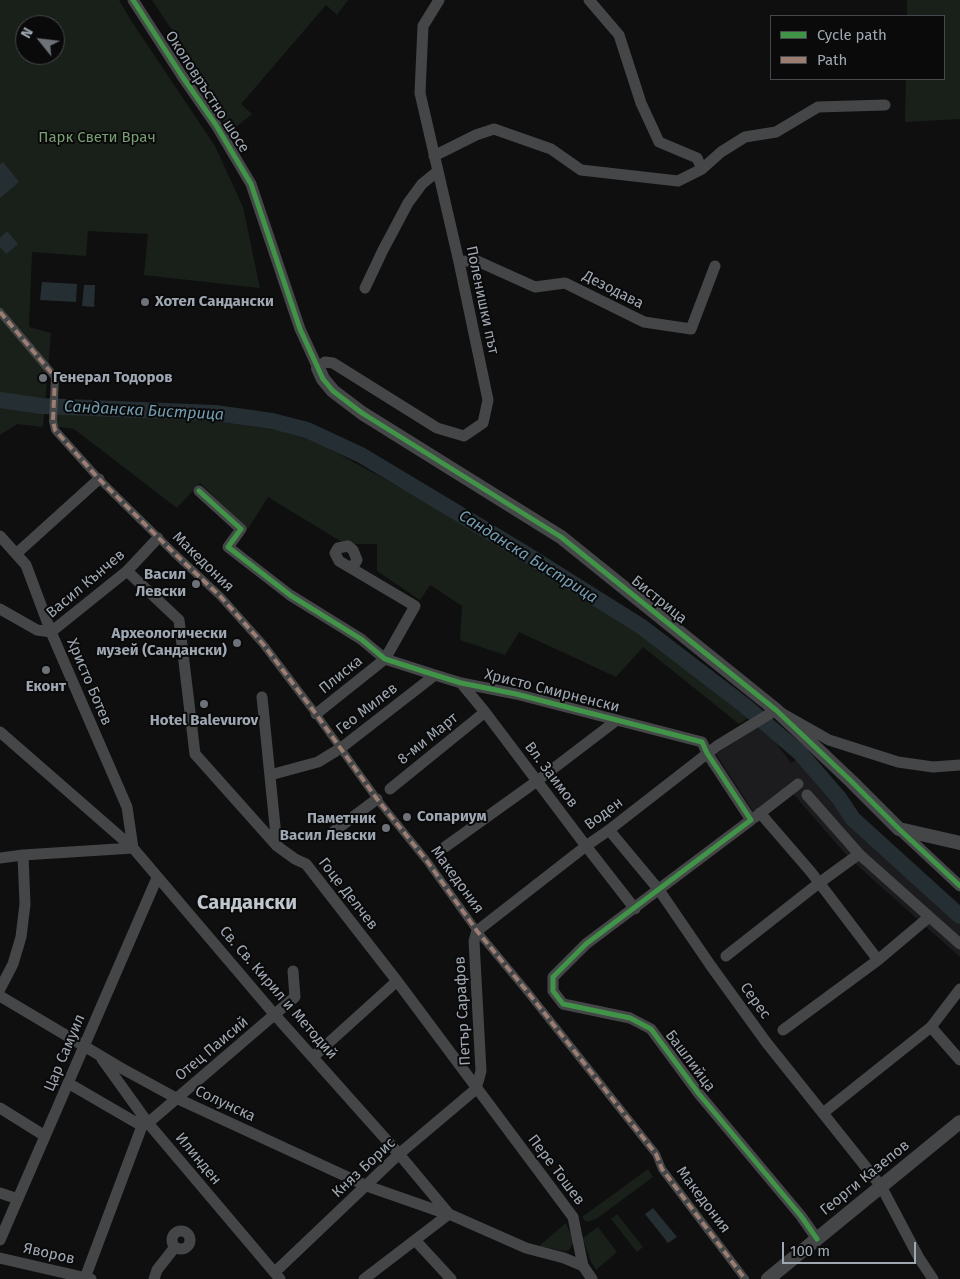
<!DOCTYPE html>
<meta charset="utf-8">
<style>
body{margin:0}
#map{position:relative;width:960px;height:1279px;overflow:hidden;background:#0f0f10;font-family:"Fira Sans",sans-serif}
canvas{display:block}
.legend{position:absolute;left:770px;top:15px;width:175px;height:65px;box-sizing:border-box;background:#0a0a0b;border:1px solid #46494e;margin:0;padding:6px 9px;list-style:none;font-size:15px;color:#9fa8b2}
.legend li{display:flex;align-items:center;gap:10px;height:25px}
.legend b{width:25px;border:1px solid #46494e}
.north{position:absolute;left:15px;top:15px;width:50px;height:50px;box-sizing:border-box;background:#0a0a0b;border:1px solid #46494e;border-radius:50%;rotate:299deg;font-size:14px;font-weight:700;line-height:20px;text-align:center;color:#9fa8b2}
.north::after{content:'';display:block;margin:auto;width:18px;height:22px;background:#6d7279;clip-path:polygon(50% 0,100% 100%,50% 72%,0 100%)}
.scale{position:absolute;left:782px;top:1242px;width:134px;height:22px;box-sizing:border-box;border:2px solid #9fa8b2;border-top:0;padding-left:6px;font-size:15px;line-height:18px;white-space:nowrap;color:#9fa8b2;-webkit-text-stroke:4px #0a0a0b;paint-order:stroke}
</style>
<div id="map">
<canvas width="960" height="1279"></canvas>
<ul class="legend">
<li><b style="height:6px;background:#419447"></b>Cycle path</li>
<li><b style="height:6px;background:#9b7d72"></b>Path</li>
</ul>
<div class="north">N</div>
<div class="scale">100 m</div>
</div>
<script>
const context = document.querySelector('canvas').getContext('2d');
context.lineJoin = 'round';
function fillPath(path, color) { context.fillStyle = color; context.fill(path, 'evenodd'); }
const shape = rows => new Path2D(rows.map(r => 'M' + r).join(''));
function stroke(path, color, width, dash) { context.strokeStyle = color; context.lineWidth = width; context.lineCap = dash ? 'butt' : 'round'; context.setLineDash(dash || []); context.stroke(path); }
function drawText(font, color, halo, rows, align = 'center') {
  context.font = font + ' "Fira Sans",sans-serif'; context.lineWidth = 4; context.setLineDash([]); context.textBaseline = 'middle'; context.strokeStyle = halo; context.fillStyle = color; for (const [text, x, y, turn = 0] of rows) {
    context.save(); context.translate(x, y); context.rotate((+turn || 0) * Math.PI / 180); context.textAlign = isNaN(turn) ? turn : align; if (halo) context.strokeText(text, 0, 0); context.fillText(text, 0, 0); context.restore();
  }
}
fillPath(shape([
 [762,724,791,763,801,757,872,845,960,925,960,957,850,859,788,788,754,813,716,754]
]), '#1c1c1e');
fillPath(shape([
 [0,0,119,0,130,19,215,146,243,207,260,288,144,275,148,234,88,231,86,256,32,252,29,327,51,333,43,427,17,424,0,435],
 [25,25,55,25,55,55,25,55],
 [152,0,348,0,337,15,326,5,241,104,252,114,230,132,194,77,190,57],
 [907,0,960,0,960,119,905,122,906,79,944,79,944,16,907,16],
 [58,411,162,413,302,434,489,536,649,638,751,716,739,724,643,647,616,677,519,632,505,655,460,640,462,606,430,585,420,600,377,571,377,544,345,544,268,497,248,529,200,483,177,508,74,429,55,426],
 [648,1169,653,1177,596,1219,586,1222,582,1217],
 [617,1214,643,1247,637,1252,611,1219],
 [566,1223,574,1242,569,1250,564,1251,539,1246],
 [598,1227,617,1252,596,1270,591,1262,583,1238]
]), '#19201a');
fillPath(shape([
 [3,162,19,182,0,198,0,164],
 [7,231,18,244,6,254,0,247,0,238],
 [42,282,77,284,76,302,40,300],
 [84,285,95,285,94,307,82,306],
 [653,1208,677,1237,668,1243,645,1214]
]), '#252f33');
stroke(shape([
 [0,400,41,406,215,413,272,421,307,430,361,455,526,554,642,627,744,705,800,753,839,798,853,819,960,916]
]), '#252f33', 16);
stroke(shape([
 [0,312,55,377,53,421,55,430,99,479,174,553,220,596,263,644,316,714,377,799,427,861,477,931,526,990,656,1154,662,1169,745,1279]
]), '#444648', 8);
stroke(shape([
 [133,0,182,76,216,125,251,184,300,329,318,368,325,362,333,363,437,428,464,436,483,423,488,400,459,262,420,93,423,26,439,0],
 [434,156,476,135,494,129,551,149,581,170,678,181,702,169,697,158,659,142,641,103,619,35,589,0],
 [702,169,721,152,745,137,776,132,818,107,885,105],
 [459,262,475,260,535,287,565,283,644,322,691,329,715,266],
 [365,288,383,250,408,203,422,184,438,171],
 [199,491,241,529,228,547,290,595,361,639,385,659,435,675,461,683,516,694,702,742,707,753,751,820,586,944,553,977,553,991,563,1004,630,1018,651,1029,699,1094,801,1216,817,1239],
 [0,536,26,565,51,632,127,807,133,848,23,855,0,858],
 [16,554,99,479],
 [127,571,179,620,195,754,277,846,295,859,306,864,397,981,573,1217,583,1266,592,1279],
 [0,609,37,630,51,632,127,571,158,538],
 [461,683,485,712,586,846,635,909],
 [262,697,277,846],
 [316,714,385,659,415,606,339,561,335,553,338,548,348,546,353,550,357,560,352,568],
 [0,732,133,848,275,1015,399,1154,449,1214,526,1248,564,1258,583,1266],
 [341,748,435,675],
 [270,775,318,762,336,751],
 [390,789,485,712],
 [807,795,859,854,960,944],
 [760,813,811,872,878,960],
 [754,818,798,784],
 [899,829,960,886],
 [609,830,659,890,711,966,766,1042,881,1186,919,1258,933,1279],
 [333,832,377,799],
 [445,847,537,781,617,720],
 [726,956,819,883,859,854],
 [0,989,13,964,21,937,25,904,23,855],
 [0,996,121,1068,176,1098,367,1186,447,1214],
 [931,1027,960,1060],
 [783,1030,878,960,929,917],
 [313,1057,397,981],
 [102,1059,148,1123,280,1279],
 [68,1083,142,1126],
 [476,1089,481,1071,474,941,477,931,586,846,609,830,717,746,776,710,829,740,898,762,933,767,960,765],
 [0,1108,45,1136],
 [823,1113,931,1027,960,989],
 [0,1193,18,1199],
 '172 1240a9 9 0 1 1 18 0a9 9 0 1 1-18 0Z',
 [0,1240,157,878],
 [415,1240,451,1279],
 [0,1258,91,1279],
 [275,1272,399,1154,476,1089],
 [85,1278,142,1126,148,1123,295,997,293,971],
 [154,1279,157,1270,175,1247],
 [364,1279,449,1214]
]), '#444648', 11);
stroke(shape([
 [318,368,323,379,333,391,362,413,561,537,776,710,851,781,899,829,960,843],
 [768,1279,960,1122]
]), '#444648', 14);
stroke(shape([
 [0,312,55,377,53,421,55,430,99,479,174,553,220,596,263,644,316,714,377,799,427,861,477,931,526,990,656,1154,662,1169,745,1279]
]), '#9b7d72', 4, [8, 4]);
stroke(shape([
 [133,0,182,76,216,125,251,184,300,329,323,379,333,391,362,413,561,537,776,710,851,781,899,829,960,886],
 [199,491,241,529,228,547,290,595,361,639,385,659,435,675,461,683,516,694,702,742,707,753,751,820,586,944,553,977,553,991,563,1004,630,1018,651,1029,699,1094,801,1216,817,1239]
]), '#419447', 5);
for (const [x, y, r, color] of [
 [145,302,5,"#6d7279"],
 [43,378,5,"#6d7279"],
 [196,584,5,"#6d7279"],
 [237,643,5,"#6d7279"],
 [46,670,5,"#6d7279"],
 [204,704,5,"#6d7279"],
 [407,817,5,"#6d7279"],
 [386,828,5,"#6d7279"]
]) { const dot = new Path2D(); dot.arc(x, y, r, 0, 2 * Math.PI); context.fillStyle = color; context.fill(dot); stroke(dot, '#0a0a0b', 2); }
drawText('15px', '#9fa8b2', '#0a0a0b', [
 ["Околовръстно шосе",207,92,57],
 ["Дезодава",613,290,27],
 ["Поленишки път",482,300,78],
 ["Македония",203,562,44],
 ["Васил Кънчев",86,584,-40],
 ["Бистрица",659,600,39],
 ["Плиска",341,675,-39],
 ["Христо Ботев",89,682,67],
 ["Христо Смирненски",552,691,14],
 ["Гео Милев",367,709,-38],
 ["8-ми Март",428,739,-39],
 ["Вл. Заимов",551,775,53],
 ["Воден",604,814,-37],
 ["Македония",457,880,54],
 ["Гоце Делчев",348,894,52],
 ["Св. Св. Кирил и Методий",278,993,49],
 ["Серес",755,1001,54],
 ["Петър Сарафов",463,1011,-93],
 ["Отец Паисий",212,1049,-40],
 ["Цар Самуил",65,1053,-67],
 ["Башлийца",690,1061,53],
 ["Солунска",225,1104,25],
 ["Илинден",198,1159,50],
 ["Княз Борис",364,1168,-43],
 ["Пере Тошев",556,1170,53],
 ["Георги Казепов",865,1178,-39],
 ["Македония",703,1200,53],
 ["Яворов",49,1254,13]
]);
drawText('15px', '#789f74', '#0a0a0b', [
 ["Парк Свети Врач",97,138]
]);
drawText('bold 15px', '#9fa8b2', '#0a0a0b', [
 ["Хотел Сандански",155,302],
 ["Генерал Тодоров",53,378],
 ["Васил",186,575,"right"],
 ["Левски",186,592,"right"],
 ["Археологически",227,634,"right"],
 ["музей (Сандански)",227,651,"right"],
 ["Еконт",46,687,"center"],
 ["Hotel Balevurov",204,721,"center"],
 ["Сопариум",417,817],
 ["Паметник",376,819,"right"],
 ["Васил Левски",376,836,"right"]
], 'left');
drawText('italic 16px', '#739db1', '#0a0a0b', [
 ["Санданска Бистрица",144,411,3],
 ["Санданска Бистрица",528,557,32]
]);
drawText('bold 20px', '#c0c6ce', '#0a0a0b', [
 ["Сандански",247,903]
]);
</script>
